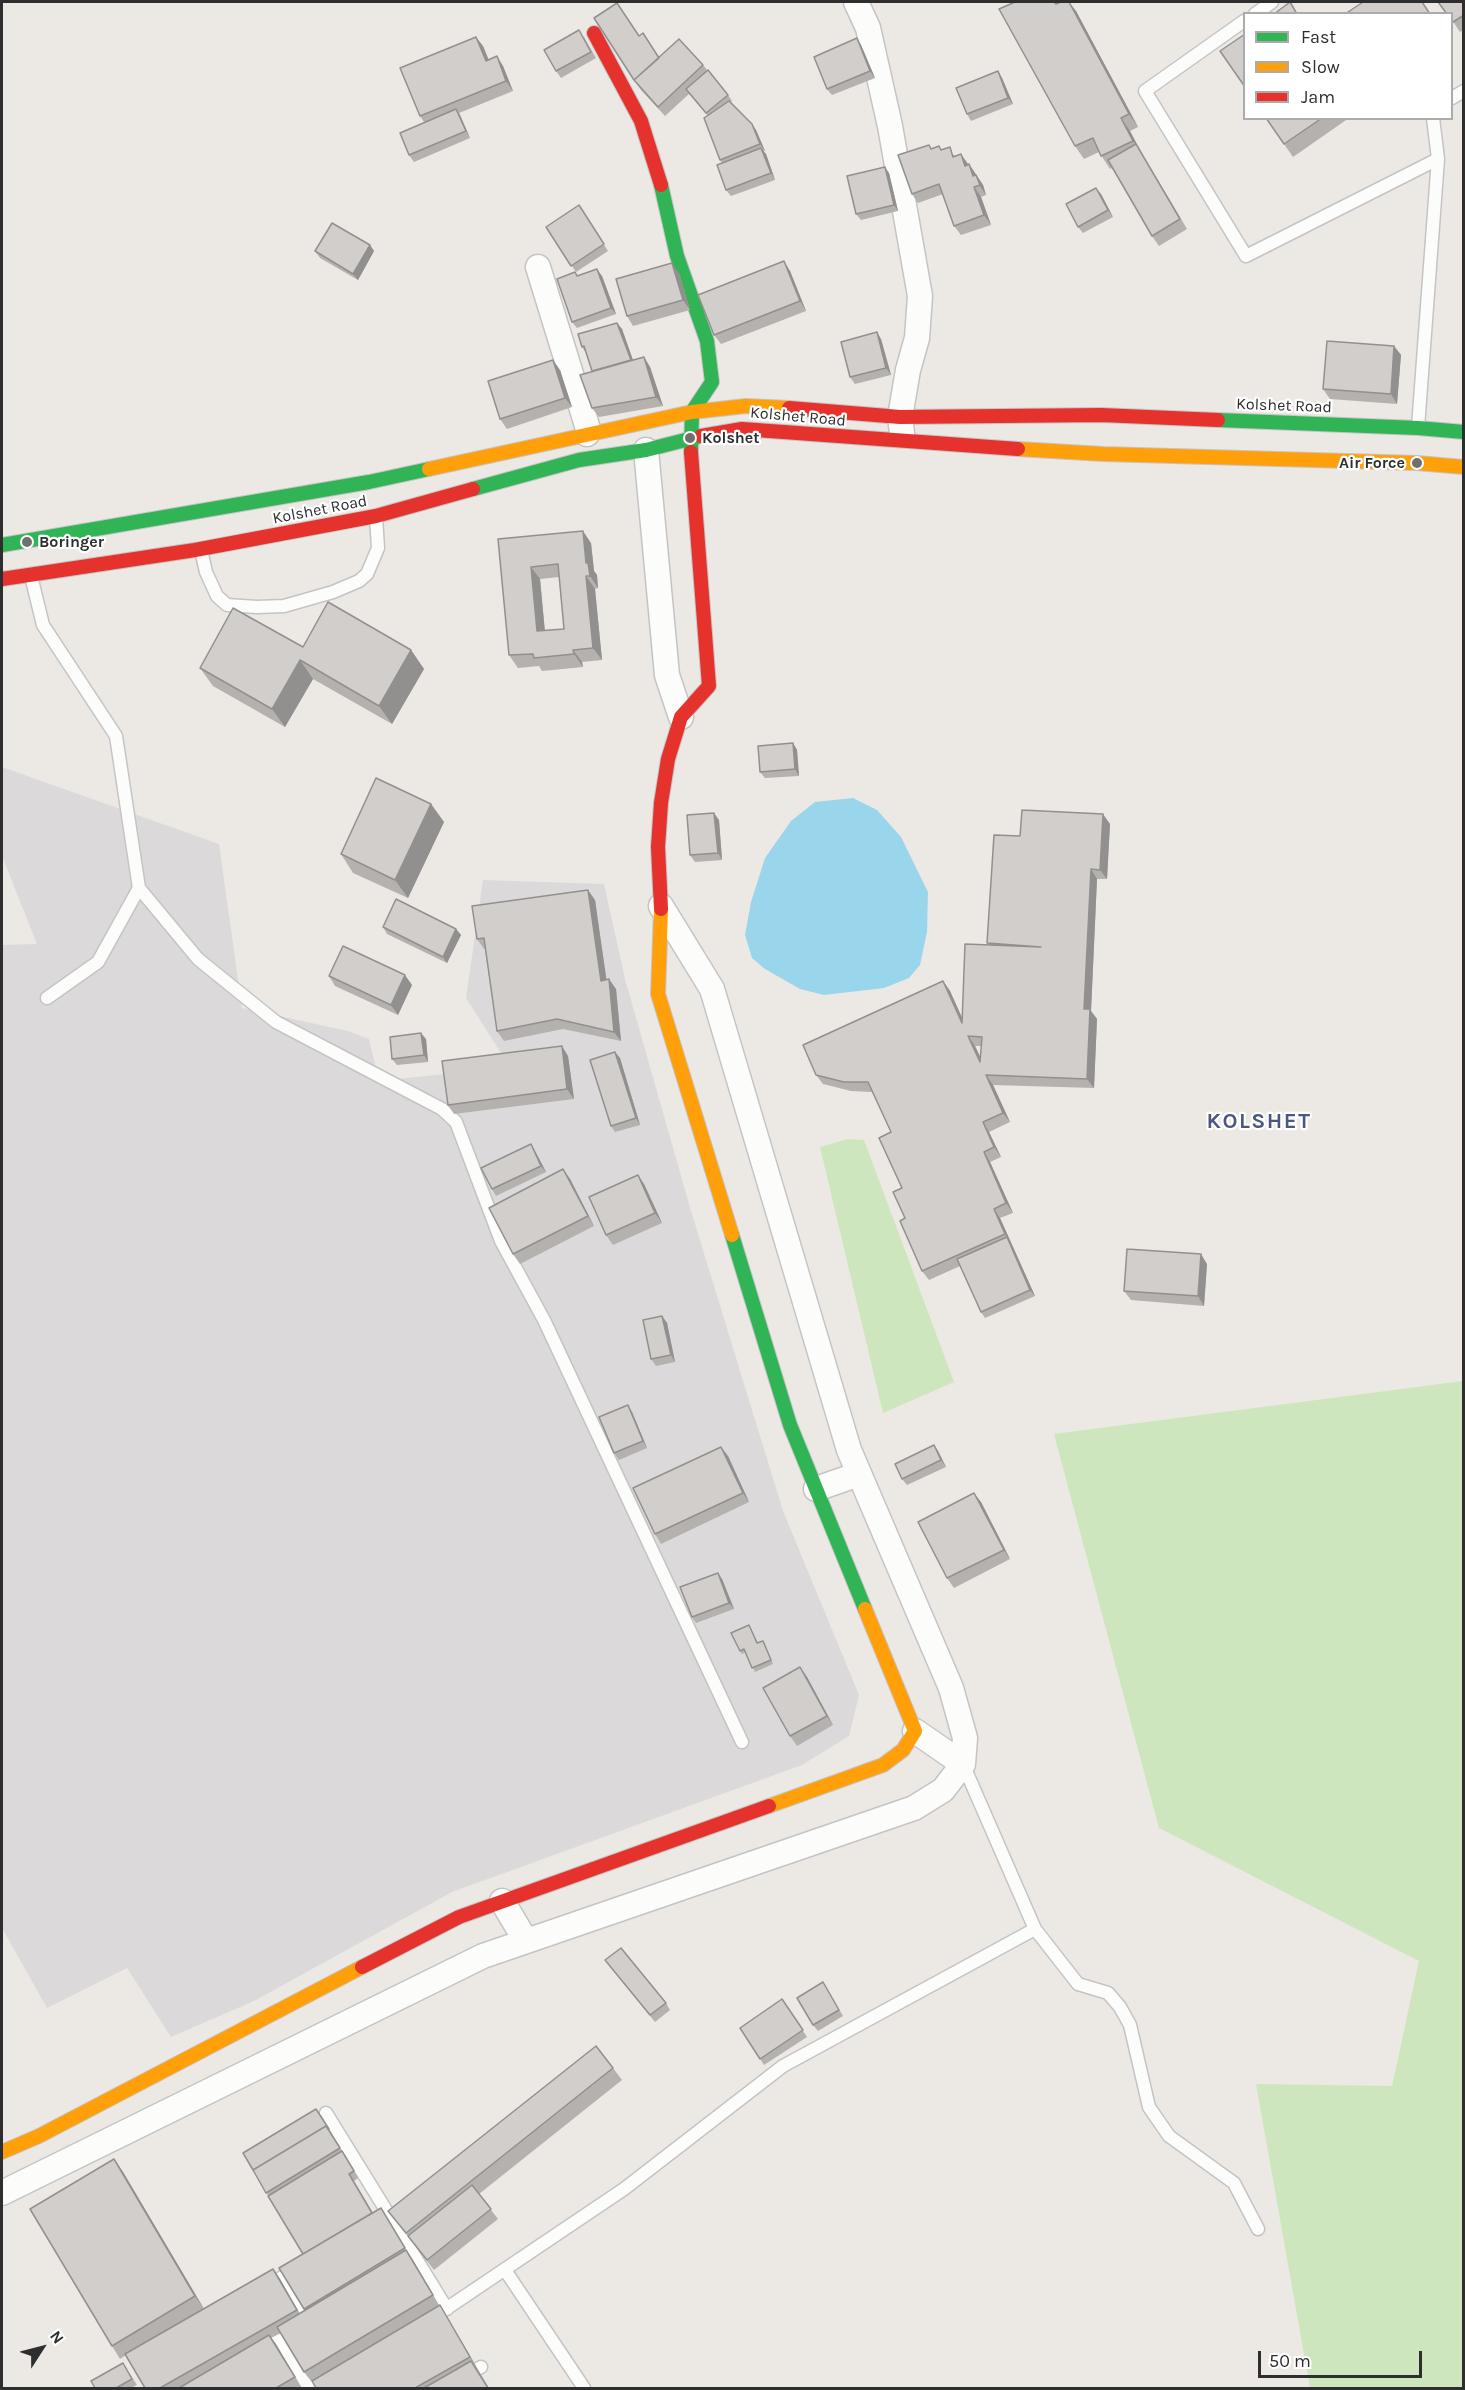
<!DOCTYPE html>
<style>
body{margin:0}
#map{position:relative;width:1465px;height:2390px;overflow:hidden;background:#ece8e4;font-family:Karla,sans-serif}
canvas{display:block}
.frame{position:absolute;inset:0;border:3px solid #2e2e2e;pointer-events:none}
.legend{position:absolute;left:1243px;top:12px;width:210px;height:108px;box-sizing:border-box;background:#fff;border:2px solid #ababab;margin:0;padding:8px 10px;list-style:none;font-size:18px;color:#2e2e2e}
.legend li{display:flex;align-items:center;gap:12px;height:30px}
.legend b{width:30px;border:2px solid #ababab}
.north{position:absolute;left:12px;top:2318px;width:60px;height:60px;-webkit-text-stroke:4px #fff;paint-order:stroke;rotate:54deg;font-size:16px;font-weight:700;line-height:24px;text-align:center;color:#2e2e2e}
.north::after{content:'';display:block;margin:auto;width:21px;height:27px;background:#2e2e2e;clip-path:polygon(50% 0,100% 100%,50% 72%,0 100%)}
.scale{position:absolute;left:1258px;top:2351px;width:164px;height:27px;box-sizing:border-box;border:3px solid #2e2e2e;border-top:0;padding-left:8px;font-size:18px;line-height:21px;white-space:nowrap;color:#2e2e2e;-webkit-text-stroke:4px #fff;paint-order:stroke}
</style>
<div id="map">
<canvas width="1465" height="2390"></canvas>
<div class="frame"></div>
<ul class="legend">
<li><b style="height:8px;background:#30b455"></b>Fast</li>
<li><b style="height:8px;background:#ff9f0a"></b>Slow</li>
<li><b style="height:8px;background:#e5322d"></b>Jam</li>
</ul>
<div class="north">N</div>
<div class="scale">50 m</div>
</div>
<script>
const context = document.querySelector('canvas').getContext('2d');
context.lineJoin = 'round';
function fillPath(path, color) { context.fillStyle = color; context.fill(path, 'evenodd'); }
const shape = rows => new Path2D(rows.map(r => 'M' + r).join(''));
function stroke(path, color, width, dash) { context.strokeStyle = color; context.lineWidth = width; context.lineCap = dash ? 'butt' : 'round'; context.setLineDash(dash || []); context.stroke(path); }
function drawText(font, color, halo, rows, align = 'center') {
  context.font = font + ' Karla,sans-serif'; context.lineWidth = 4.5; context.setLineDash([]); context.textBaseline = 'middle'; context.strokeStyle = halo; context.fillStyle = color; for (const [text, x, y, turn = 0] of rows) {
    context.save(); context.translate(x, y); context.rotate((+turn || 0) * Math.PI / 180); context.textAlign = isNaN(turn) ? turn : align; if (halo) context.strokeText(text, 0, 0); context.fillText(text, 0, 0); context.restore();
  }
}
fillPath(shape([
 [2,767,219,844,242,1008,348,1031,369,1039,379,1081,510,1067,466,998,483,880,604,884,625,979,691,1211,783,1511,859,1695,849,1736,802,1765,452,1892,254,2001,171,2037,127,1968,47,2008,2,1928,2,945,37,944,2,856]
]), '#dcd9db');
fillPath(shape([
 [848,1139,864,1140,954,1382,883,1413,820,1147],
 [1463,1381,1463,2388,1310,2388,1256,2084,1392,2086,1419,1961,1159,1828,1054,1434]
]), '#cee6be');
fillPath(shape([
 [853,798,877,810,901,837,928,892,927,932,920,965,909,978,884,988,824,995,800,989,765,969,752,958,745,935,751,902,765,858,791,821,815,802]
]), '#99d6ec');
const lane = shape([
 [1255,14,1272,2],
 [1244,21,1145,91,1246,256,1438,159],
 [1452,98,1464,91],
 [1418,427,1438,159,1433,118],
 [201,550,206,572,217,596,227,605,257,607,284,606,333,592,359,581,367,574,378,548,376,517],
 [31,576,43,625,116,736,139,888,98,962,47,998],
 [139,888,198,959,276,1022,442,1109,456,1122,501,1241,544,1320,742,1742],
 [963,1764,1035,1929],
 [326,2113,447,2309],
 [505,2270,584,2388],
 [282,2277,307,2321],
 [431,2319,624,2189,783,2066,1035,1929,1078,1984,1108,1993,1120,2007,1130,2025,1149,2107,1169,2136,1234,2183,1258,2229],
 [260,2349,279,2338,309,2388],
 [311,2388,328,2379],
 [443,2388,481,2367]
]);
const street = shape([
 [856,2,868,28,890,126,920,296,917,338,908,370,900,417,902,433],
 [538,267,588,429,587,434],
 [646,450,667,675,681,717],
 [816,1489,859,1474],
 [915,1731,963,1764],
 [502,1901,526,1941],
 [2,2193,483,1956,914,1808,943,1790,963,1764,965,1738,951,1688,849,1450,712,989,661,906]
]);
const fast = shape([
 [661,185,677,256,707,341,712,382,692,412,691,452],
 [1218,420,1418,428,1464,432],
 [473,489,579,460,646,450,701,436],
 [2,545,369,482,429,469],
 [732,1235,790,1425,865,1609]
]);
const slow = shape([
 [1018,449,1103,454,1417,463,1464,467],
 [429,469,692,412,746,406,789,408],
 [661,909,658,994,732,1235],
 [769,1806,883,1765,903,1750,915,1731,865,1609],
 [2,2152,39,2136,362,1967]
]);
const jam = shape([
 [594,33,641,121,661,185],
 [789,408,900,417,1101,415,1218,420],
 [701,436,742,429,1018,449],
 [2,579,195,550,376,516,473,489],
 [661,909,658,847,661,803,668,759,681,717,709,686,691,452],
 [362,1967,459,1917,769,1806]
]);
stroke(lane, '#c5c4c5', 15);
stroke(street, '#c5c4c5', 27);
stroke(fast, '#c5c4c5', 16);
stroke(slow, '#c5c4c5', 16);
stroke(jam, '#c5c4c5', 16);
stroke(lane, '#fcfcfb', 12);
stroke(street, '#fcfcfb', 24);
stroke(fast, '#30b455', 14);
stroke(slow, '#ff9f0a', 14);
stroke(jam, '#e5322d', 14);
fillPath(shape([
 [1015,2,1057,2,1058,3,1076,11,1138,127,1130,131,1142,154,1187,229,1159,246,1152,236,1112,168,1110,169,1099,152,1084,159,1075,146],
 [1464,2,1464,29,1460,32,1452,20],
 [639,36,659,57,703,65,728,95,732,101,731,102,752,124,756,130,765,151,763,151,766,154,775,180,731,196,726,190,722,163,720,160,708,116,689,94,665,116,641,90,634,80],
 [584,37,596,58,561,78,556,71],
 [857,38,861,45,875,78,832,95,827,89],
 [483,46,488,60,503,66,513,91,459,113,470,138,414,162,409,155,424,122,420,116],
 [998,71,1002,78,1013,104,971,121,967,114],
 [1266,118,1349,118,1293,157],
 [932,148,942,150,956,156,968,165,969,164,983,185,986,195,981,197,991,225,961,235,954,226,943,194,918,203,912,194],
 [889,173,898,211,861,220,856,214],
 [1101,194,1113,217,1083,233,1078,227],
 [579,205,608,251,576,272,546,227],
 [370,245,374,251,358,280,320,258,315,251],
 [790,271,806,311,721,344,714,335],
 [679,273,690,310,633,326,627,316],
 [578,276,602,276,616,314,577,328,572,322],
 [617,323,622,329,633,360,644,357,650,367,663,406,599,417,592,408,592,371,586,353,582,347],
 [881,339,891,375,855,384,850,377],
 [1394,346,1401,355,1397,404,1330,399,1323,389],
 [560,370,572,407,507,429,500,419],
 [498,539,591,543,594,571,597,575,598,588,595,589,602,660,582,662,583,667,542,671,539,666,518,668,509,655],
 [559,577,564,629,545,631,540,579],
 [303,647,411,650,424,669,392,724,313,679,285,727,213,686,200,668],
 [793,743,797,750,799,776,765,778,760,772],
 [431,804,444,822,408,898,353,873,341,854],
 [719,820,722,860,695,862,690,855],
 [1110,824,1107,879,1097,879,1091,1011,1097,1019,1094,1088,993,1085,1010,1122,989,1132,1001,1157,990,1162,1013,1213,1000,1218,1035,1296,985,1318,981,1312,960,1266,929,1280,922,1271,905,1218,902,1188,891,1132,872,1092,851,1091,823,1084,816,1075,943,981,950,991,962,1019,989,945,987,943,1020,836],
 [975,1046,981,1046,981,1058],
 [595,900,606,980,616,989,621,1041,563,1029,504,1041,497,1031,485,949,484,949,477,939],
 [383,927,456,929,461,935,447,963,387,934],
 [329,976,412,985,398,1015,335,986],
 [426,1039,428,1062,397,1065,392,1059],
 [568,1056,574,1099,454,1114,448,1105],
 [620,1058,640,1125,615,1132,611,1126],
 [531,1144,535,1151,546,1172,496,1196,492,1189],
 [563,1169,570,1179,594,1226,520,1264,513,1254],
 [644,1184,662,1223,613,1245,606,1235],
 [1207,1264,1204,1306,1131,1300,1124,1291],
 [662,1316,667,1323,675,1362,656,1366,651,1359],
 [632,1412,647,1448,619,1460,614,1453],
 [934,1445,938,1451,946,1467,907,1485,902,1479],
 [728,1456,749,1502,661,1544,655,1534],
 [981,1502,1010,1559,954,1588,947,1578],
 [722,1579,734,1609,696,1623,692,1617],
 [749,1625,758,1643,763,1641,765,1644,773,1664,755,1672,746,1652,742,1654,740,1651],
 [800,1667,807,1677,833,1725,797,1746,790,1736],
 [605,1960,666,2003,670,2010,655,2022],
 [823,1982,843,2016,818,2031,813,2025],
 [782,1999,807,2037,764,2065,740,2028],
 [613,2068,622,2080,479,2194,498,2219,434,2270,388,2211],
 [321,2115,358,2178,354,2181,373,2213,381,2208,387,2218,439,2305,357,2354,440,2305,446,2315,489,2388,316,2388,312,2381,311,2381,304,2372,281,2333,271,2338,301,2387,298,2388,145,2388,126,2355,120,2359,112,2346,114,2159,123,2172,204,2309,273,2269,280,2279,300,2314,305,2311,279,2268,303,2254,243,2153],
 [123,2363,137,2385,131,2388,95,2388]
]), '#b4b1af');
fillPath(shape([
 [1069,2,1076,11,1138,127,1129,114],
 [476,37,483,46,493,70,486,61],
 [857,38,861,45,875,78,870,71],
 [497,56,503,66,513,91,506,81],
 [998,71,1002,78,1013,104,1008,98],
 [456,109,460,115,470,138,466,131],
 [1121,118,1130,131,1142,154,1187,229,1133,141],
 [752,124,756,130,765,151,760,144],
 [761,148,766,154,775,180,771,173],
 [961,154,968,164,972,175,965,166],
 [969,164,983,185,986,195,973,176],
 [885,167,889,173,898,211,894,205],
 [974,187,981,197,991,225,984,215],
 [1096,188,1101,194,1113,217,1108,210],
 [370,245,374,251,358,280,353,274],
 [784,261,790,271,806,311,800,301],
 [672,263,679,273,690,310,683,300],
 [597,269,602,276,616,314,611,308],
 [617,323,622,329,635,366,631,360],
 [877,332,881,339,891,375,886,368],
 [1394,346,1401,355,1397,404,1391,394],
 [644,357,650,367,663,406,656,397],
 [553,360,560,370,572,407,565,398],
 [583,531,591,543,594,571,597,575,598,588,590,576,586,563],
 [531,567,540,579,546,644,537,631],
 [586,576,595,589,602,660,593,648],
 [411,650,424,669,392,724,379,706],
 [573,650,582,662,583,667,574,654],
 [300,660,313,679,285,727,272,709],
 [793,743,797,750,799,776,795,769],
 [431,804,444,822,408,898,395,880],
 [714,813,719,820,722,860,718,853],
 [1103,814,1110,824,1107,879,1100,870],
 [1091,869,1097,879,1091,1011,1097,1019,1094,1088,1087,1079,1084,1009],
 [588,890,595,900,608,990,601,981],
 [456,929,461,935,447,963,443,957],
 [405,975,412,985,398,1015,391,1005],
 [609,979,616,989,621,1041,614,1032],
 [943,981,950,991,969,1033,962,1023],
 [421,1033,426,1039,428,1062,424,1055],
 [968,1036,975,1046,987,1072,980,1062],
 [562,1046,568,1056,574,1099,567,1089],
 [615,1052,620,1058,640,1125,636,1118],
 [986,1075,993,1085,1010,1122,1003,1113],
 [983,1122,989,1132,1001,1157,994,1147],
 [531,1144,535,1151,546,1172,541,1166],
 [984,1152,990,1162,1013,1213,1006,1203],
 [563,1169,570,1179,594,1226,588,1216],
 [638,1175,644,1184,662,1223,655,1213],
 [994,1209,1000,1218,1035,1296,1030,1290],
 [1201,1254,1207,1264,1204,1306,1198,1296],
 [662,1316,667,1323,675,1362,671,1355],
 [628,1405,632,1412,647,1448,643,1441],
 [934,1445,938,1451,946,1467,941,1460],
 [721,1447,728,1456,749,1502,743,1493],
 [974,1493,981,1502,1010,1559,1004,1550],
 [718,1573,722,1579,734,1609,729,1603],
 [800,1667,807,1677,833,1725,827,1716],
 [114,2159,123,2172,204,2309,195,2296],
 [406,2250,413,2260,439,2305],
 [273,2269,280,2279,303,2320,297,2310],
 [440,2305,446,2315,476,2366,470,2357],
 [269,2335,276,2344,301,2387,295,2377]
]), '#92908e');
const building = shape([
 [1015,2,1054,2,1056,4,1061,2,1069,2,1129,114,1121,118,1133,141,1101,156,1093,138,1075,146,999,9,1015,2],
 [1290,2,1297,14,1274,14,1290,2],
 [1363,2,1422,2,1430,14,1345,14,1363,2],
 [1438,2,1464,2,1464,15,1453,22,1452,20,1452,14,1447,14,1438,2],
 [617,3,639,36,643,33,659,58,634,80,594,18,617,3],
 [579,30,591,52,556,71,544,50,579,30],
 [1245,34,1245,87,1220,51,1245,34],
 [476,37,486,61,497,56,506,81,420,116,400,68,476,37],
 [857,38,870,71,827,89,814,57,857,38],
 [679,39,703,65,658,107,634,80,679,39],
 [708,70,728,95,706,113,686,89,708,70],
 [998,71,1008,98,967,114,956,88,998,71],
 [729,101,752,124,760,144,720,160,704,118,729,101],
 [456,109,466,131,409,155,400,133,456,109],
 [1266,118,1322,118,1284,144,1266,118],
 [1136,144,1180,219,1152,236,1108,160,1136,144],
 [929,145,931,149,939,146,941,150,950,147,953,157,961,154,965,166,969,164,973,176,976,175,980,185,974,187,984,215,954,226,939,184,912,194,898,155,929,145],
 [761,148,771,173,726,190,717,165,761,148],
 [885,167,894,205,856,214,847,176,885,167],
 [1096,188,1108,210,1078,227,1066,204,1096,188],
 [579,205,604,244,571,266,546,227,579,205],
 [332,223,370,245,353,274,315,251,332,223],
 [784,261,800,301,714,335,698,295,784,261],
 [672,263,683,300,627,316,616,279,672,263],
 [597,269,611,308,572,322,557,279,575,272,577,276,597,269],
 [617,323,631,360,592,371,584,346,582,347,578,334,617,323],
 [877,332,886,368,850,377,841,342,877,332],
 [1327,341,1394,346,1391,394,1323,389,1327,341],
 [644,357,656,397,592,408,580,375,644,357],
 [553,360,565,398,500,419,488,381,553,360],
 [583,531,586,563,588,563,590,576,586,576,593,648,573,650,574,654,534,658,533,654,509,655,498,539,583,531],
 [558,564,564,629,537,631,531,567,558,564],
 [328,602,411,650,379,706,300,660,272,709,200,668,233,608,303,647,328,602],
 [793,743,795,769,760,772,758,746,793,743],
 [376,778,431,804,395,880,341,854,376,778],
 [1022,810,1103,814,1100,870,1091,869,1084,1009,1090,1009,1087,1079,986,1075,1003,1113,983,1122,994,1147,984,1152,1006,1203,994,1209,1005,1234,922,1271,900,1221,905,1218,893,1192,902,1188,879,1138,891,1132,868,1082,844,1082,816,1075,803,1045,943,981,962,1023,965,944,1041,947,987,943,994,835,1020,836,1022,810],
 [968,1036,982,1037,980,1062,968,1036],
 [714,813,718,853,690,855,687,815,714,813],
 [588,890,601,981,609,979,614,1032,557,1019,497,1031,484,938,477,939,472,906,588,890],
 [396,899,456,929,443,957,383,927,396,899],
 [343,946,405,975,391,1005,329,976,343,946],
 [421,1033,424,1055,392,1059,390,1037,421,1033],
 [562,1046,567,1089,448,1105,442,1061,562,1046],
 [615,1052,636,1118,611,1126,590,1060,615,1052],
 [531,1144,541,1166,492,1189,481,1168,531,1144],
 [563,1169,588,1216,513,1254,489,1208,563,1169],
 [638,1175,655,1213,606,1235,589,1197,638,1175],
 [1007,1237,1030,1290,981,1312,957,1259,1007,1237],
 [1127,1249,1201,1254,1198,1296,1124,1291,1127,1249],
 [662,1316,671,1355,651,1359,643,1320,662,1316],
 [628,1405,643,1441,614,1453,599,1417,628,1405],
 [934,1445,941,1460,902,1479,895,1464,934,1445],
 [721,1447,743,1493,655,1534,633,1488,721,1447],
 [974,1493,1004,1550,947,1578,918,1522,974,1493],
 [718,1573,729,1603,692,1617,680,1587,718,1573],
 [749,1625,757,1643,763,1641,771,1660,752,1668,744,1649,740,1651,731,1633,749,1625],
 [800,1667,827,1716,790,1736,763,1688,800,1667],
 [621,1948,666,2003,650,2015,605,1960,621,1948],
 [823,1982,839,2010,813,2025,797,1998,823,1982],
 [782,1999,803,2030,760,2059,740,2028,782,1999],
 [596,2046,613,2068,406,2233,388,2211,596,2046],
 [316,2109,329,2129,326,2126,253,2170,243,2153,316,2109],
 [326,2126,340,2148,266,2193,253,2170,326,2126],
 [342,2151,354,2171,349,2174,372,2213,303,2254,268,2196,342,2151],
 [114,2159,195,2296,112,2346,30,2209,114,2159],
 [472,2185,491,2209,427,2260,408,2236,472,2185],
 [381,2208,405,2248,304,2309,279,2268,381,2208],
 [406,2250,433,2295,304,2372,277,2327,406,2250],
 [273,2269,297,2310,160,2388,145,2388,125,2354,273,2269],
 [440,2305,470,2357,415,2388,316,2388,312,2381,440,2305],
 [269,2335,295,2377,276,2388,179,2388,269,2335],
 [471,2361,488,2388,424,2388,471,2361],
 [123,2363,132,2379,116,2388,95,2388,91,2381,123,2363]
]);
fillPath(building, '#d1cecb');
stroke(building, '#92908e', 1.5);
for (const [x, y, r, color] of [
 [690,438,6,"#706f6e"],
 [1417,463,6,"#706f6e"],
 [27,542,6,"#706f6e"]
]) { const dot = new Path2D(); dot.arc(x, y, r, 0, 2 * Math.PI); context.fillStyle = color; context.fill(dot); stroke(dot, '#fff', 2); }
drawText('16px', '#2e2e2e', '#fff', [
 ["Kolshet Road",1284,406,2],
 ["Kolshet Road",798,417,5],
 ["Kolshet Road",320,510,-11]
]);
drawText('bold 16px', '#2e2e2e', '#fff', [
 ["Kolshet",702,438],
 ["Air Force",1405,463,"right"],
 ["Boringer",39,542]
], 'left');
context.letterSpacing = '1.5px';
drawText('bold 22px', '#4d5680', '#fff', [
 ["KOLSHET",1259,1122]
]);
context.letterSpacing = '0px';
</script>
